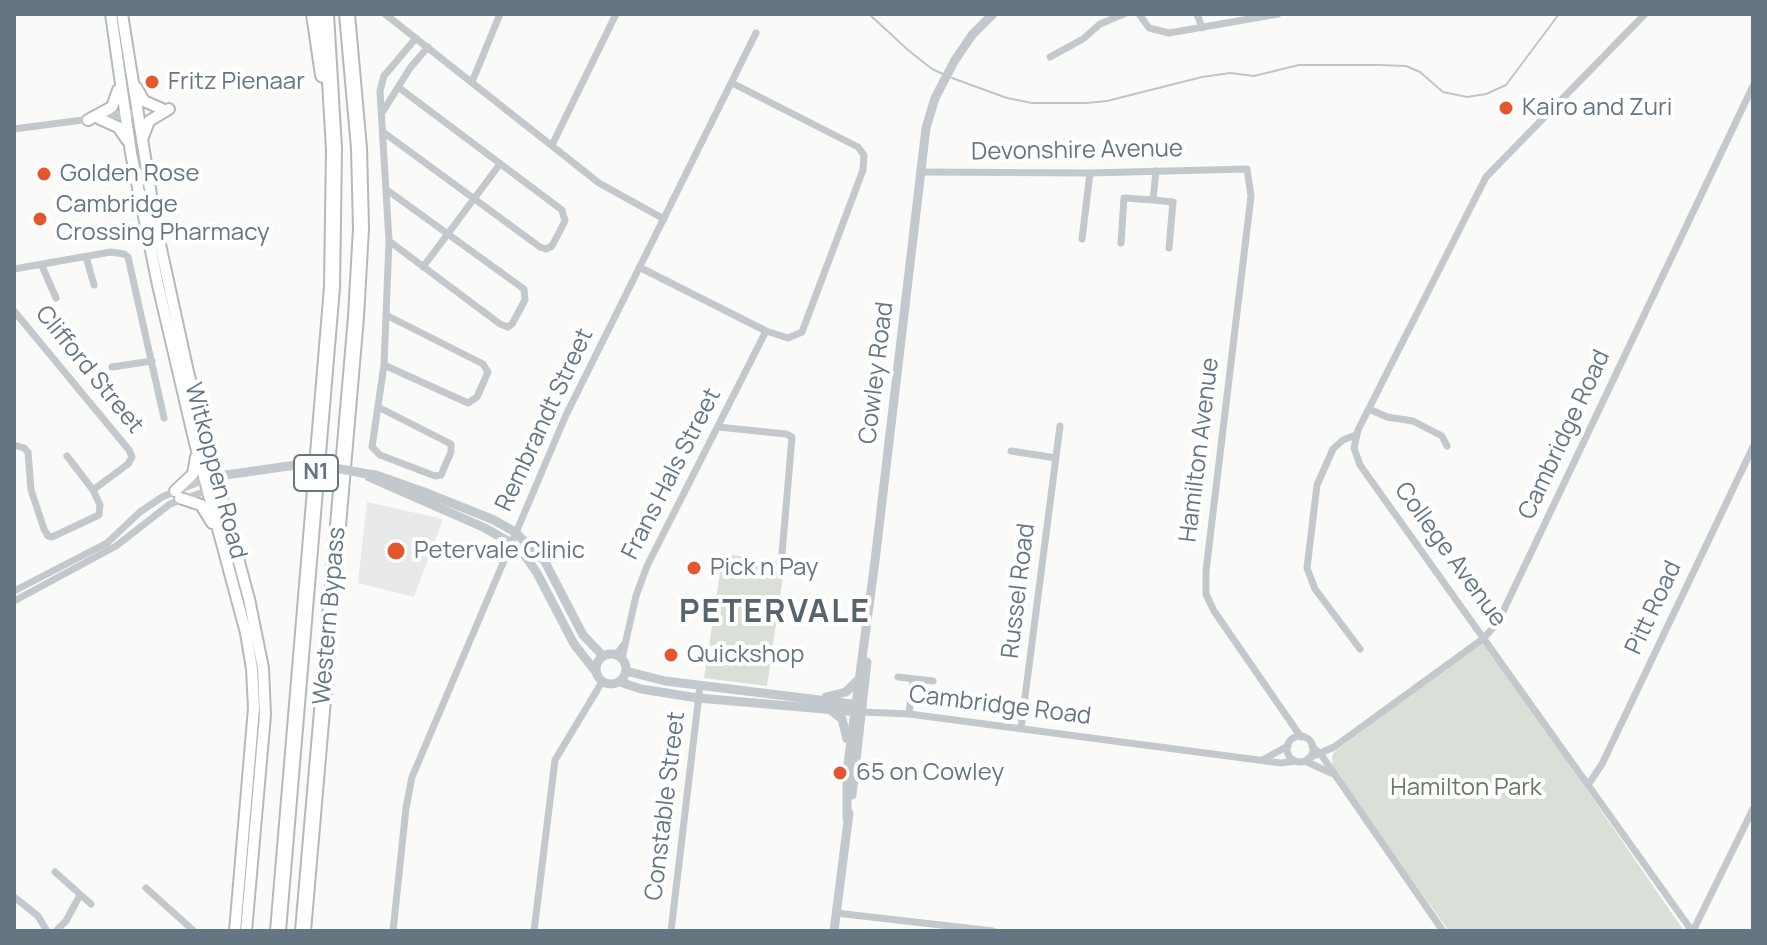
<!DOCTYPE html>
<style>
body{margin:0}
#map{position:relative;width:1767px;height:945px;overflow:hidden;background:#fafaf8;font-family:Manrope,sans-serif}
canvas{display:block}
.frame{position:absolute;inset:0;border:16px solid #657683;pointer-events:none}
</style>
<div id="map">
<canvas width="1767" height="945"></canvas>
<div class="frame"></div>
</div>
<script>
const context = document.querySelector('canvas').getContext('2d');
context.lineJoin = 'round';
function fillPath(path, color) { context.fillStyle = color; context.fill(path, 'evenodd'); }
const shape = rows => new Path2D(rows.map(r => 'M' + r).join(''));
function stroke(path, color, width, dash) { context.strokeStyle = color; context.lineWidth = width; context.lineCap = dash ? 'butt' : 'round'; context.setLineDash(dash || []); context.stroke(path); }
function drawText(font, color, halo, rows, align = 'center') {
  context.font = font + ' Manrope,sans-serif'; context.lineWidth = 8; context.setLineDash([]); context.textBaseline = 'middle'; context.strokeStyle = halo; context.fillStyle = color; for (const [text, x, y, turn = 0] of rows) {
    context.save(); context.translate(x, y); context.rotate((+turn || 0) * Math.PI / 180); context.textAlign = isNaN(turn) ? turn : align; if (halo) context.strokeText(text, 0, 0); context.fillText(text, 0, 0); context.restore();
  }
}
fillPath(shape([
 [367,502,443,519,414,597,358,583]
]), '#e8e9e9');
fillPath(shape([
 [723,554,785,562,767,686,704,678],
 [1483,639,1684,931,1449,931,1333,771,1332,757,1334,752]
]), '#dadfd7');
stroke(shape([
 [869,14,908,50,932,69,943,74],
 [952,78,1007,98,1032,103,1086,103,1107,101,1202,77,1230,73,1254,76,1299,65,1379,65,1406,66,1420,72,1443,92,1467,97,1486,94,1506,85,1559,14]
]), '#bbc7cb', 2);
const secondary = shape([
 [111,14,131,153,158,285,195,443,246,633,252,669,254,708,235,931],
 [122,14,156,226,188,372,249,599,263,668,265,715,246,931],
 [136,87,144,101,162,109],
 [100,119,118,127,127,140],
 [88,120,112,107,118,90],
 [143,137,149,121,169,109],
 [175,491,193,474,196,457],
 [180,498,201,505,212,523]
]);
const motorway = shape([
 [314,14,323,75],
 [278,931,332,287,334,149,326,14],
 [303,931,356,317,361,228,359,148,347,14]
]);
stroke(secondary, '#b3babf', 14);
stroke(motorway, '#b4b9bd', 18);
stroke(shape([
 [385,14,599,183,664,219],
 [1139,14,1149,28,1169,33,1278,14],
 [1197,14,1202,28],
 [1645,14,1486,177,1358,430,1354,448,1360,465,1692,931],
 [1050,57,1083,39,1100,24,1124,14],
 [472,82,500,14],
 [382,113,410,68,428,47],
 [14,129,136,113],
 [383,132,540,247,546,249,552,246,565,221,562,210,398,87],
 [552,145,616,14],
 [920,172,1090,173,1247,169,1251,196,1206,571,1206,594,1214,611,1301,737],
 [387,190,524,289,525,300,512,324,508,327,500,324,389,241],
 [1153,200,1156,171],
 [1082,239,1090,173],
 [1121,243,1124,198,1153,200,1173,202,1169,248],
 [86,257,94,285],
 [42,266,56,298],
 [423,267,500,164],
 [641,268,766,331,788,338,802,332,863,170,864,155,858,147,732,83],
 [14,269,111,252,124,254,128,257,164,418],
 [14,311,129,450,132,457,128,464,93,490,100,505,99,515,52,537,48,536,44,529,31,490,28,452,24,448,14,445],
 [384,365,468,403,477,397,488,372,483,364,386,315],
 [112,367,152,361],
 [378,407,451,444,451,452,441,475,435,476,380,455,372,447,384,365,389,241,380,91,384,76,416,38],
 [1369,409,1387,417,1413,421,1442,436,1447,446],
 [718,427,786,434,792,437,782,554],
 [1356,435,1343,440,1333,449,1317,485,1307,568,1315,589,1360,649],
 [1011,451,1056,458],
 [67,456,93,490],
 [14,591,107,543,140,512,162,497,206,479],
 [14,601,116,546,170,504,209,490],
 [616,655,625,643],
 [622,658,636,596,647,566,766,331],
 [898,677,933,681],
 [862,712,909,714,1281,763,1295,761],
 [909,714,913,679],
 [1021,728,1060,426],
 '1287 749a13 13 0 1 1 26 0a13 13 0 1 1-26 0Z',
 [1312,746,1322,756,1443,931],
 [1309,758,1334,747,1484,638,1498,622,1753,86],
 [1264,759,1288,746],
 [1305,761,1331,773],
 [1588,785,1602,764,1753,447],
 [55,872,91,904],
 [146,888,194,931],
 [14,897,38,916,47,931],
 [836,913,993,931],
 [56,931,66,921,80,895],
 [393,931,406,808,412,777,566,415,756,33],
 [534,931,555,760,602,682],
 [671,931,700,686],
 [1693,931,1753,809]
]), '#c3c8cc', 7);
stroke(shape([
 [362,473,376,475,424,492,494,520,515,532,544,560,583,635,603,656],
 [212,477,296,465],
 [369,477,485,528,511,543,524,554,537,573,574,644,596,672],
 '596 669a15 15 0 1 1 30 0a15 15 0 1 1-30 0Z',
 [626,671,665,681,860,705],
 [620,682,641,689,698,698,858,712],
 [826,697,846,692,857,681],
 [829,709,842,719,847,739],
 [852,795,867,662],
 [847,818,847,771,875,561,926,128,935,98,955,60,972,35,993,14],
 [834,931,849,813]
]), '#c3c8cc', 9);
stroke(secondary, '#fff', 10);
stroke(motorway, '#fff', 14);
stroke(shape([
 [296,465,335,468,362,473]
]), '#c3c8cc', 9);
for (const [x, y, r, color] of [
 [152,82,8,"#e4572e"],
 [1506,108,8,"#e4572e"],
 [44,174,8,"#e4572e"],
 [40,219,8,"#e4572e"],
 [396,551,10,"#e4572e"],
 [694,568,8,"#e4572e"],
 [671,655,8,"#e4572e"],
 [840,773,8,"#e4572e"]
]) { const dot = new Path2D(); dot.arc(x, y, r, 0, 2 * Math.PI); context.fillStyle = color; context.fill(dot); stroke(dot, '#fff', 3); }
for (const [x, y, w] of [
 [316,473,44]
]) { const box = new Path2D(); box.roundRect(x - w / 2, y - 18, w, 36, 6); context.fillStyle = '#fff'; context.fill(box); stroke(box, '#657683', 2); }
drawText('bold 22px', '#657683', null, [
 ["N1",316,473]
]);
drawText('24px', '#657683', '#fff', [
 ["Fritz Pienaar",168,82],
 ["Kairo and Zuri",1522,108],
 ["Golden Rose",60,174],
 ["Cambridge",56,205],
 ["Crossing Pharmacy",56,233],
 ["Petervale Clinic",414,551],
 ["Pick n Pay",710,568],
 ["Quickshop",687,655],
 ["65 on Cowley",856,773]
], 'left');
drawText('24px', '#657683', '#fff', [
 ["Devonshire Avenue",1077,151,-1],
 ["Clifford Street",89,370,51],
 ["Cowley Road",877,373,-83],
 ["Rembrandt Street",545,420,-65],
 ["Cambridge Road",1565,435,-65],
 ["Hamilton Avenue",1200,450,-83],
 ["Witkoppen Road",215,471,75],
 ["Frans Hals Street",672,474,-63],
 ["College Avenue",1450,555,54],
 ["Russel Road",1019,591,-83],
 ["Pitt Road",1654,608,-65],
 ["Western Bypass",330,616,-85],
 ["Cambridge Road",1000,706,7],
 ["Constable Street",666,806,-83]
]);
drawText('24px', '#687a64', '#fff', [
 ["Hamilton Park",1466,788]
]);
context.letterSpacing = '2px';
drawText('bold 32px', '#57646e', '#fff', [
 ["PETERVALE",775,613]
]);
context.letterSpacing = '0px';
</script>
